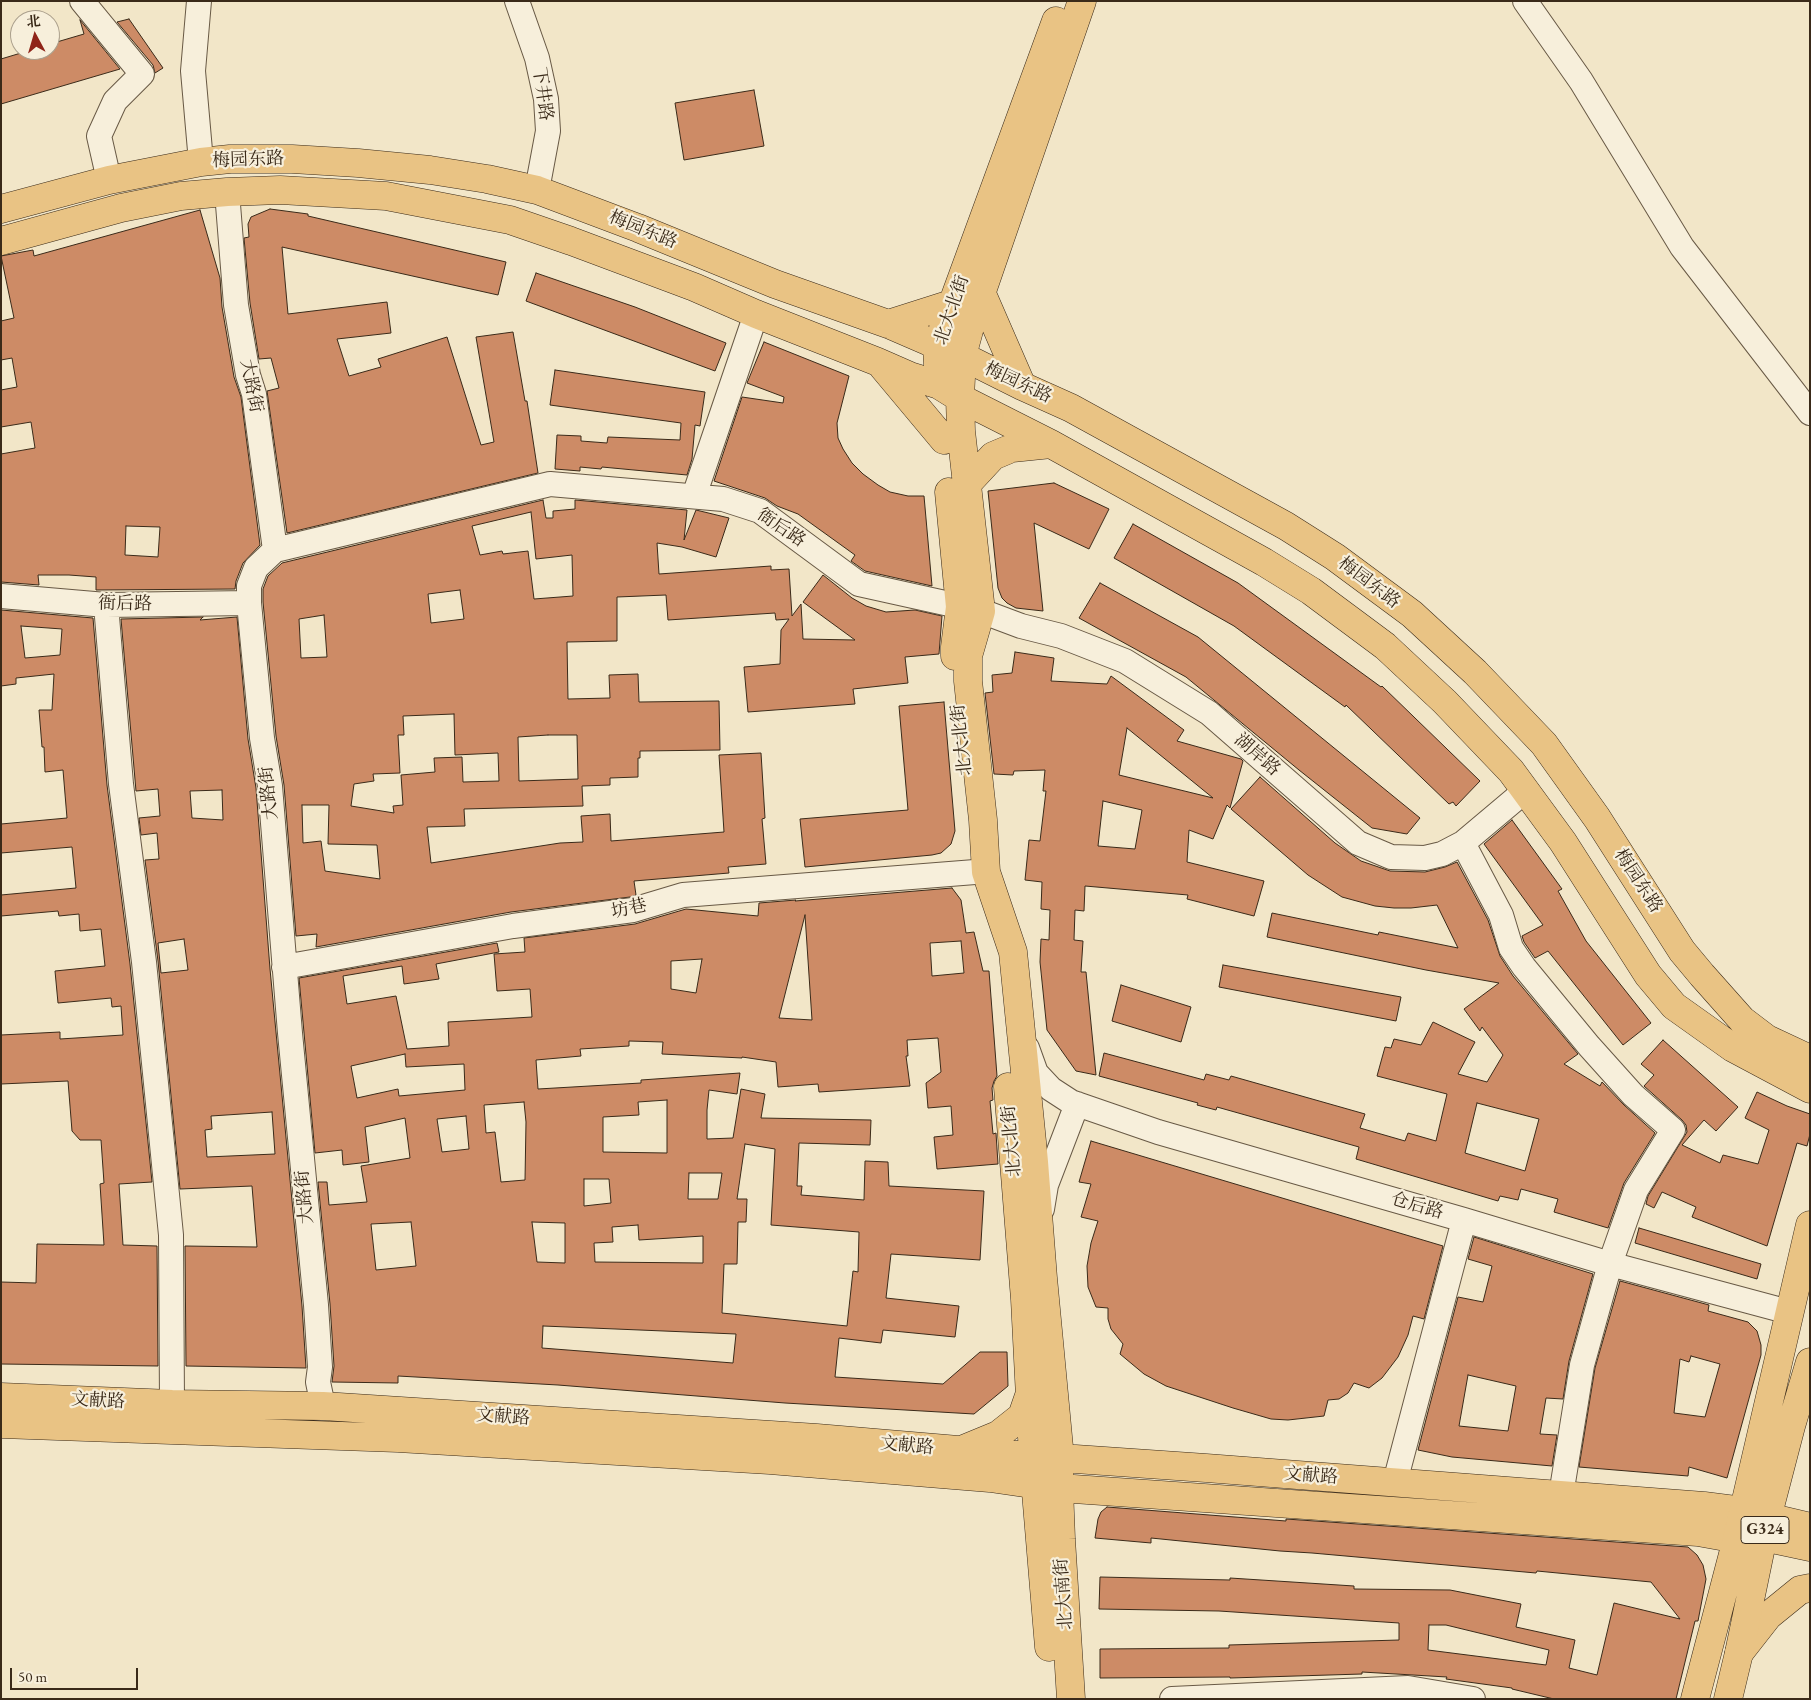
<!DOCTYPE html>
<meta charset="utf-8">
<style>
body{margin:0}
#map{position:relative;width:1811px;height:1700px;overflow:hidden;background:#f2e6c8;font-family:"EB Garamond","Noto Serif SC",serif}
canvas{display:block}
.frame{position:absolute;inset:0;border:2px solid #3a2a19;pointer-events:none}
.north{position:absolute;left:10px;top:10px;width:50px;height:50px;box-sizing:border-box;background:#f7efdb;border:1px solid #aba08d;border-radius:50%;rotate:354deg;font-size:14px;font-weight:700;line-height:20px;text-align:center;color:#3a2a19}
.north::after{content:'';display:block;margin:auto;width:18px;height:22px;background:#8f2418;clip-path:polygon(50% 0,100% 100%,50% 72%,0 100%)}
.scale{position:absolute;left:10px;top:1668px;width:128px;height:22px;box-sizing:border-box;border:2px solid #3a2a19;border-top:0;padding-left:6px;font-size:15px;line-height:18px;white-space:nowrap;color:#3a2a19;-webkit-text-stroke:4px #f7efdb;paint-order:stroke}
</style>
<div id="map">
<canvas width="1811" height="1700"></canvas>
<div class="frame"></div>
<div class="north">北</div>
<div class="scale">50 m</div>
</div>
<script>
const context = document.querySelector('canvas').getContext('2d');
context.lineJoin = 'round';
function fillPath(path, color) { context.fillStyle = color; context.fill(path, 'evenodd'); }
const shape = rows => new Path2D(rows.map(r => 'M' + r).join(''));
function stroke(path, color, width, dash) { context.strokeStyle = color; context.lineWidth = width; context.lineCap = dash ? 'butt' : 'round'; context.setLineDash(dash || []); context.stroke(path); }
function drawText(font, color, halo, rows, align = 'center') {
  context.font = font + ' "EB Garamond","Noto Serif SC",serif'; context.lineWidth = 4.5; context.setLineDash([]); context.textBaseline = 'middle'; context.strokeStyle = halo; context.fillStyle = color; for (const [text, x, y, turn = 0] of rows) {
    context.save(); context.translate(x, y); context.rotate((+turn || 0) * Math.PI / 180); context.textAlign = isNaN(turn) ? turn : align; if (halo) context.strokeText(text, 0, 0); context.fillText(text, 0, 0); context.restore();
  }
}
const building = shape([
 [129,19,163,68,155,73,153,65,117,22,129,19],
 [80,20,120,69,1,104,1,59,31,50,50,50,50,44,84,34,80,20],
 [754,90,764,146,684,160,675,103,754,90],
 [270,209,308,214,308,216,506,262,498,295,282,247,288,314,387,302,391,333,337,339,349,376,381,367,378,359,447,337,481,445,494,442,476,337,513,332,525,401,527,401,538,473,287,533,267,391,279,388,271,358,259,359,250,303,244,238,249,237,248,224,251,217,270,209],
 [200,210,220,278,222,307,234,377,241,397,260,545,243,563,236,581,235,589,96,590,96,577,69,575,38,575,39,585,1,582,1,454,35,448,31,422,1,427,1,390,17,387,12,358,1,360,1,321,14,318,1,256,33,250,34,256,200,210],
 [126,526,160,527,158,557,125,555,126,526],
 [536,273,635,307,726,343,715,371,526,301,536,273],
 [764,342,849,376,837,423,838,438,843,449,852,463,863,474,878,485,890,492,908,496,924,496,932,586,865,571,851,561,855,555,798,514,777,506,765,498,714,481,742,397,783,403,784,397,747,383,764,342],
 [555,370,705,392,700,426,695,425,692,459,687,475,602,467,601,469,580,467,580,471,555,469,557,435,581,436,581,441,607,443,608,437,680,440,681,423,550,405,555,370],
 [1054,483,1109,509,1089,549,1034,523,1043,611,1016,608,1007,603,1002,598,998,588,988,491,1054,483],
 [543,500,546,518,553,518,553,511,575,509,575,500,687,510,684,540,696,510,729,518,716,557,682,547,657,543,659,574,771,566,771,570,789,569,792,616,801,604,803,639,855,640,803,602,823,575,852,598,866,606,886,612,915,610,942,616,939,654,905,657,908,683,853,689,855,704,748,712,744,667,780,664,781,630,789,619,776,620,775,613,668,620,666,595,617,597,617,641,567,642,568,699,610,698,609,675,638,674,639,702,719,701,720,750,640,751,640,758,638,758,638,777,610,778,610,785,582,786,583,806,464,809,465,826,427,827,431,863,560,843,583,842,581,816,610,814,611,841,724,832,719,755,761,753,765,818,762,819,766,864,728,867,729,873,634,881,636,895,630,897,511,912,316,947,317,934,296,936,284,785,276,736,263,602,263,589,268,576,282,563,543,500],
 [531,512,536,559,572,555,573,596,534,599,528,551,503,554,502,551,480,555,472,526,531,512],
 [460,590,464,619,431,623,428,594,460,590],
 [324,615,327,657,301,658,299,619,324,615],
 [454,714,455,755,498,753,499,781,463,782,462,757,434,758,435,772,401,775,403,805,393,806,394,813,351,806,354,784,374,781,373,774,400,773,398,735,404,735,403,716,454,714],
 [548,735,577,735,578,779,519,781,518,737,548,735],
 [302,805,329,805,328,844,377,845,380,879,325,871,321,841,303,843,302,805],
 [1133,524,1238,583,1381,687,1382,686,1480,781,1456,806,1453,802,1449,804,1346,705,1345,707,1234,626,1114,558,1133,524],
 [1100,583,1198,637,1420,818,1407,834,1372,828,1299,770,1186,677,1079,618,1100,583],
 [1,610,93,618,107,785,130,964,152,1182,119,1184,123,1245,157,1246,158,1366,1,1364,1,1282,36,1283,37,1244,104,1245,100,1184,104,1183,101,1140,80,1140,72,1131,68,1081,1,1084,1,1035,60,1032,60,1039,123,1035,121,1006,112,1007,111,998,58,1003,55,971,105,966,101,929,80,931,79,914,59,916,58,911,1,916,1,895,76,888,72,847,1,853,1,824,67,818,63,770,45,772,44,747,42,747,39,710,52,710,54,674,16,678,16,684,1,686,1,610],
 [21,626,62,629,60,655,25,658,21,626],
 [203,617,200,620,237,617,248,739,256,788,270,969,302,1306,306,1368,186,1366,185,1246,257,1247,252,1186,180,1189,158,961,145,860,159,859,157,833,141,835,139,818,160,816,158,789,136,791,121,619,203,617],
 [222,790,223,820,192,818,190,791,222,790],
 [184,939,188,970,161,973,158,943,184,939],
 [272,1112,275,1154,207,1157,205,1130,212,1129,211,1116,272,1112],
 [1015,652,1054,658,1051,681,1107,684,1111,676,1184,730,1177,741,1241,759,1243,761,1230,808,1227,805,1213,839,1189,830,1187,862,1264,881,1254,916,1187,899,1188,895,1085,886,1084,911,1075,910,1074,940,1083,941,1081,972,1086,972,1096,1075,1076,1071,1047,1030,1040,962,1041,939,1049,940,1050,910,1041,909,1042,882,1025,880,1029,840,1040,841,1046,791,1043,791,1045,770,1014,771,1013,775,994,774,985,693,993,692,992,675,1012,673,1015,652],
 [1127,728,1213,798,1119,775,1127,728],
 [1103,801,1142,810,1135,849,1098,846,1103,801],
 [944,702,955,831,951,844,941,853,932,855,805,867,800,819,908,810,899,706,944,702],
 [1260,777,1335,843,1361,861,1390,871,1425,872,1445,867,1457,862,1488,920,1500,956,1513,976,1578,1054,1564,1064,1600,1086,1602,1082,1624,1105,1655,1133,1624,1183,1608,1228,1554,1212,1558,1199,1521,1189,1518,1200,1500,1196,1498,1201,1356,1159,1359,1147,1217,1107,1216,1110,1197,1105,1198,1103,1099,1076,1104,1053,1204,1080,1206,1074,1229,1080,1231,1076,1365,1114,1360,1128,1405,1141,1408,1133,1436,1141,1447,1094,1377,1076,1385,1047,1391,1048,1394,1039,1421,1045,1433,1022,1475,1042,1458,1074,1487,1082,1503,1055,1482,1027,1480,1031,1464,1009,1499,983,1426,970,1267,937,1272,913,1378,935,1379,932,1458,948,1437,905,1411,908,1394,908,1375,906,1342,897,1308,875,1231,809,1260,777],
 [1477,1103,1539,1119,1525,1171,1465,1153,1477,1103],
 [1512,820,1562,889,1558,891,1586,941,1651,1023,1623,1045,1548,951,1535,958,1524,942,1522,936,1543,925,1484,844,1512,820],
 [952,888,961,900,966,933,974,932,983,971,989,971,997,1076,994,1081,992,1088,993,1100,990,1101,993,1134,996,1133,998,1164,937,1169,934,1137,953,1135,951,1106,928,1108,926,1083,941,1072,938,1038,907,1040,908,1056,906,1056,910,1086,819,1092,818,1084,778,1087,776,1062,742,1057,742,1058,662,1054,663,1042,629,1041,629,1046,580,1049,581,1056,536,1060,538,1089,641,1083,641,1080,740,1073,737,1094,709,1090,707,1110,707,1139,733,1138,741,1089,765,1094,761,1118,871,1120,870,1145,799,1143,797,1186,802,1186,801,1195,864,1200,865,1161,888,1162,889,1186,984,1191,980,1260,891,1254,886,1298,959,1306,955,1337,883,1330,881,1343,839,1338,835,1377,943,1384,980,1352,1007,1352,1008,1386,974,1414,785,1403,558,1385,398,1376,398,1383,332,1382,334,1366,330,1304,318,1182,327,1182,329,1205,367,1202,361,1166,410,1158,405,1118,365,1127,369,1162,343,1165,342,1150,315,1153,299,978,497,943,499,952,436,964,439,979,404,984,402,966,343,976,347,1004,396,996,407,1049,449,1046,448,1022,532,1017,530,989,497,991,494,954,525,952,524,938,635,924,686,909,758,916,759,903,796,900,795,901,952,888],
 [805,915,812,1020,779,1018,805,915],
 [961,941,964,973,932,976,930,943,961,941],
 [702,959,696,993,671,989,671,961,702,959],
 [405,1054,406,1067,464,1064,465,1090,399,1096,398,1089,357,1098,351,1066,405,1054],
 [667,1100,667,1153,603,1152,603,1117,639,1115,638,1102,667,1100],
 [524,1102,526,1122,525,1180,501,1182,495,1132,486,1133,484,1105,524,1102],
 [466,1116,469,1149,442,1152,437,1119,466,1116],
 [745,1144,775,1149,771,1225,859,1232,858,1272,853,1271,847,1326,722,1313,724,1264,737,1264,738,1222,746,1222,747,1199,737,1199,745,1144],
 [689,1173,722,1173,718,1199,688,1199,689,1173],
 [584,1179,609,1179,611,1203,584,1206,584,1179],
 [411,1222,416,1266,376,1270,371,1224,411,1222],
 [532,1222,565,1223,565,1263,537,1262,532,1222],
 [638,1225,639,1240,703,1236,703,1263,595,1262,594,1243,613,1242,612,1227,638,1225],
 [543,1326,736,1334,733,1363,542,1348,543,1326],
 [1223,965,1401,997,1396,1021,1219,987,1223,965],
 [1121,985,1191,1007,1181,1042,1112,1021,1121,985],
 [1663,1040,1738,1107,1716,1131,1704,1120,1682,1145,1720,1163,1723,1155,1758,1164,1769,1130,1745,1118,1757,1092,1787,1106,1810,1114,1810,1134,1807,1146,1797,1143,1767,1246,1692,1217,1696,1207,1662,1192,1654,1208,1646,1204,1648,1196,1687,1132,1686,1125,1682,1120,1644,1086,1654,1075,1641,1064,1663,1040],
 [1091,1141,1443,1246,1424,1319,1413,1316,1408,1335,1398,1357,1382,1378,1369,1388,1354,1383,1348,1393,1339,1399,1328,1400,1324,1416,1288,1420,1271,1419,1233,1408,1166,1386,1144,1374,1120,1354,1123,1344,1111,1329,1108,1319,1108,1308,1096,1307,1088,1287,1087,1266,1091,1243,1098,1221,1081,1217,1091,1184,1079,1182,1091,1141],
 [1639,1228,1761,1264,1757,1279,1635,1243,1639,1228],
 [1474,1237,1593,1274,1569,1361,1563,1399,1546,1398,1540,1434,1557,1435,1552,1466,1452,1457,1418,1450,1458,1297,1483,1302,1492,1266,1468,1259,1474,1237],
 [1468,1375,1516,1386,1508,1431,1459,1426,1468,1375],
 [1620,1281,1709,1305,1708,1311,1748,1322,1757,1331,1761,1345,1761,1355,1727,1478,1689,1467,1688,1476,1579,1467,1595,1368,1620,1281],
 [1691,1356,1720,1364,1705,1417,1674,1413,1680,1359,1689,1362,1691,1356],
 [1107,1507,1286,1521,1286,1519,1688,1547,1697,1555,1703,1565,1706,1579,1698,1621,1695,1621,1676,1699,1554,1699,1512,1689,1512,1688,1446,1679,1447,1677,1362,1672,1362,1674,1230,1678,1230,1677,1100,1678,1100,1649,1229,1648,1229,1645,1399,1640,1399,1623,1219,1611,1099,1609,1100,1577,1230,1580,1230,1578,1354,1586,1354,1589,1450,1590,1521,1604,1516,1627,1575,1640,1569,1668,1597,1675,1614,1603,1680,1619,1651,1582,1537,1571,1536,1573,1312,1553,1280,1551,1151,1538,1151,1543,1095,1538,1098,1519,1101,1512,1107,1507],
 [1429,1625,1446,1625,1549,1650,1546,1665,1428,1650,1429,1625]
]);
fillPath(building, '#cd8b66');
stroke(building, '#3a2a19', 1);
const minor = shape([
 [82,1,142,74,115,101,99,136,109,180],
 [199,1,193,71,201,162],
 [517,1,537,58,546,99,548,131,537,190],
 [1525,1,1581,81,1682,247,1810,413],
 [227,192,236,305,248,375,254,394,275,550,256,568,249,586,249,603,262,738,270,786,290,1033,316,1305,320,1367,318,1382,323,1406],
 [694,496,756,314],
 [275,550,550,484,723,499,760,511,859,584,981,611,1021,626,1061,636,1125,661,1209,713,1358,843,1391,857,1425,858,1442,854,1463,843,1526,790],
 [1,596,106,605,249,603],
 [106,605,121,784,144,962,171,1235,172,1404],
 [1463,843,1501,915,1511,948,1524,967,1589,1046,1633,1095,1673,1130,1636,1190,1610,1264,1582,1365,1561,1495],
 [284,967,513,926,633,910,683,895,975,872],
 [1027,1048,1036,1073,1051,1089,1071,1102,1158,1132,1464,1220,1610,1264,1789,1312],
 [1042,1209,1046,1185,1077,1104],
 [1395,1482,1464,1220],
 [1172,1699,1408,1688,1473,1699]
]);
const major = shape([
 [1,209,109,180,201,162,230,159,292,159,358,163,430,170,487,179,537,190,638,228,775,284,888,324,962,356,1022,386,1071,408,1286,526,1335,557,1412,614,1475,672,1544,744,1597,818,1682,951,1702,975,1742,1020,1767,1039,1810,1059],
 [1,241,121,208,181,196,227,192,280,190,386,196,510,220,571,241,694,287,756,314,878,362,910,376,939,385,960,398,1051,444,1264,562,1311,591,1385,646,1445,702,1511,771,1563,842,1648,975,1674,1006,1733,1048,1810,1089],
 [982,294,1022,386],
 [888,324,954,303],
 [938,365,937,346,1056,21],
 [883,367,944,440],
 [967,484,993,456,1012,448,1051,444],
 [949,492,960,607,955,647,955,656],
 [1008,1087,1025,1299,1033,1456,1049,1647],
 [1,1397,172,1404,323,1406,817,1438,1017,1455,1206,1468,1704,1506,1743,1511,1810,1527],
 [1,1424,398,1438,770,1460,990,1478,1059,1488,1595,1525,1698,1532,1737,1539,1763,1537,1810,1547],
 [964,1449,998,1435,1022,1416,1030,1393],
 [1739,1653,1768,1616,1800,1590,1810,1588],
 [1071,1699,1061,1539,1059,1488,1060,1458,1043,1278,1034,1162,1013,952,986,872,983,820,968,681,968,656,981,611,961,431,960,398,962,356,971,323,1082,1]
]);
const highway = shape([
 [1695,1699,1737,1539,1810,1225],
 [1728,1699,1739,1653,1767,1518,1791,1426,1810,1362]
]);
stroke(minor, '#685945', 26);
stroke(major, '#3a2a19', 29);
stroke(highway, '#3a2a19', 29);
stroke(minor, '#f7efdb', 24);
stroke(major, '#e9c384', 28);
stroke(highway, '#e9c384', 28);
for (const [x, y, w] of [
 [1765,1530,48]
]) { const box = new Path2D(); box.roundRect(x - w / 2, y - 13.5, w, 27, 4); context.fillStyle = '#f7efdb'; context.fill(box); stroke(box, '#3a2a19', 1); }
drawText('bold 16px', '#3a2a19', null, [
 ["G324",1765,1530]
]);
drawText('18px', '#3a2a19', '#f7efdb', [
 ["下井路",542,94,82],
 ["梅园东路",248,160,-2],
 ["梅园东路",643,230,22],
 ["北大北街",952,310,-71],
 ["梅园东路",1018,383,25],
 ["大路街",251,386,79],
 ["衙后路",781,528,34],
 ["梅园东路",1369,583,37],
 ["衙后路",125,604,1],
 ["北大北街",962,740,-96],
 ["湖岸路",1257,755,41],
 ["大路街",269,793,-96],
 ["梅园东路",1638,881,57],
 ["坊巷",629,909,-12],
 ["北大北街",1012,1141,-95],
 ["大路街",305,1197,-95],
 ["仓后路",1417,1206,16],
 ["文献路",98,1401,3],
 ["文献路",503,1417,4],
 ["文献路",907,1446,5],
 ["文献路",1311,1476,4],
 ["北大南街",1064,1594,-94]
]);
</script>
